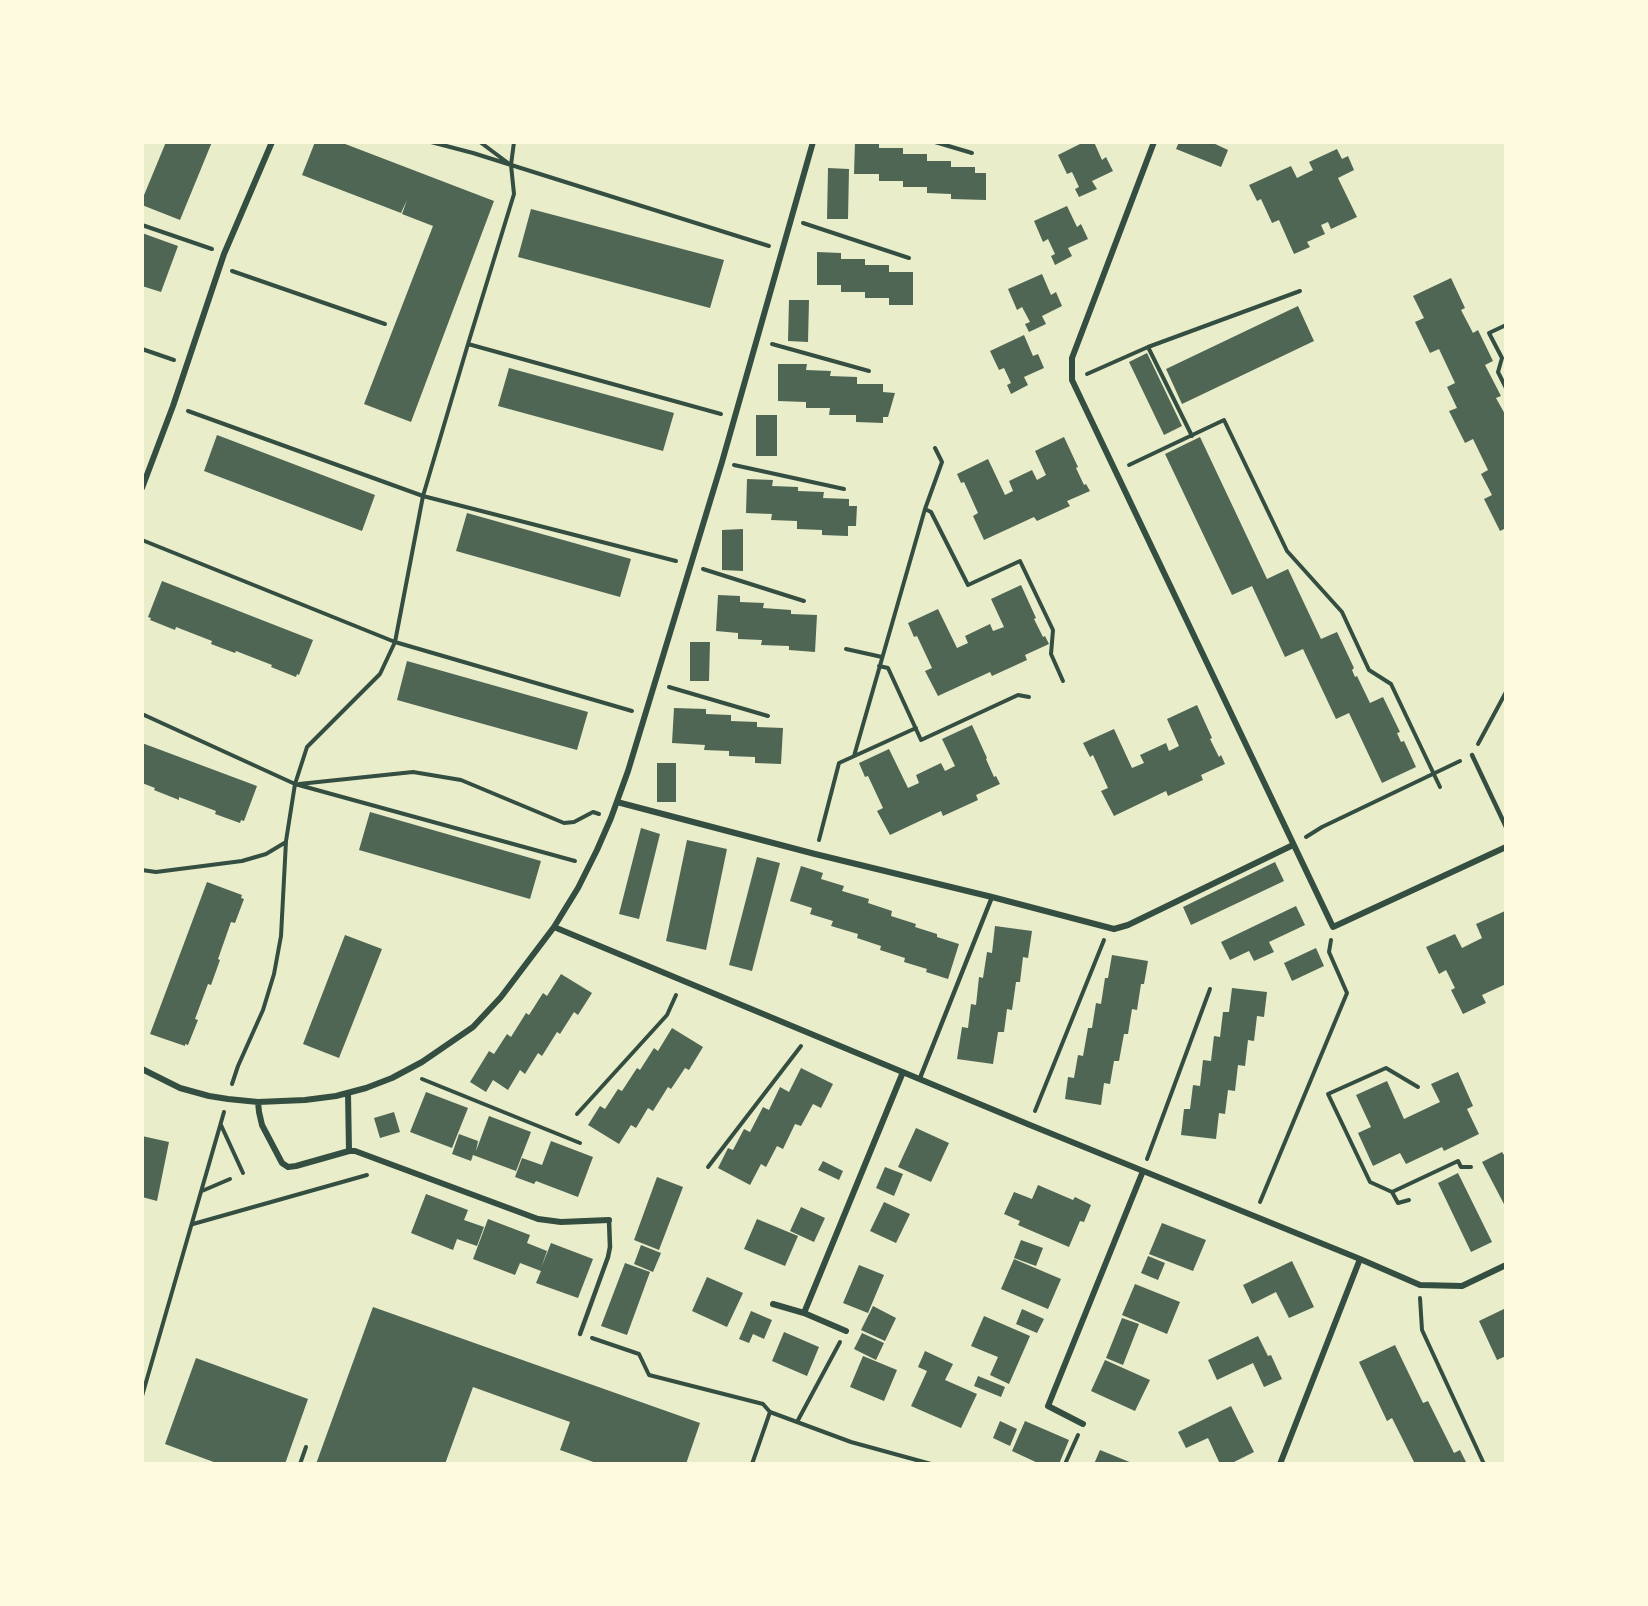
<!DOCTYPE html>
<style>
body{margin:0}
#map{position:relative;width:1648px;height:1606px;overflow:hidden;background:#e9edc9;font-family:"Titillium Web",sans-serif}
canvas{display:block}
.frame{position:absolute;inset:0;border:144px solid #fefae0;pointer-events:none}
</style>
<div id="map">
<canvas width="1648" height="1606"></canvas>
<div class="frame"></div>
</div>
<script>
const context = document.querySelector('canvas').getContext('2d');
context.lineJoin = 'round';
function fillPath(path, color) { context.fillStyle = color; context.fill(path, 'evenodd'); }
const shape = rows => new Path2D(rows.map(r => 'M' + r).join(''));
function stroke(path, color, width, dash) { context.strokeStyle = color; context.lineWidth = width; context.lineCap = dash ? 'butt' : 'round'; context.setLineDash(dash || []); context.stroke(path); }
fillPath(shape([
 [166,142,212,142,180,220,142,205,142,200],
 [315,142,340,142,494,201,411,422,364,404,433,226,402,214,407,200,401,213,302,175],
 [855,142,879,142,879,148,903,148,903,154,927,154,927,161,951,161,951,167,975,167,975,173,986,173,986,200,951,199,951,194,927,193,927,187,903,187,903,181,879,181,879,174,854,174],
 [1084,142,1094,142,1102,160,1106,157,1113,171,1092,181,1097,189,1079,197,1075,189,1079,187,1072,172,1067,174,1058,155],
 [1179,142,1211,142,1228,150,1221,167,1176,149],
 [1337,149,1342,159,1348,156,1354,170,1338,178,1357,217,1331,229,1328,222,1321,225,1325,234,1307,242,1310,247,1294,254,1279,220,1272,223,1261,199,1257,201,1249,185,1291,166,1297,178,1313,170,1309,162],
 [828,168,849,169,848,219,827,219],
 [1067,206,1077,227,1081,224,1088,239,1068,248,1072,256,1055,265,1051,256,1055,254,1048,239,1043,242,1034,221],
 [531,209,724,260,710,308,518,257],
 [142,233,178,246,161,292,142,286],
 [817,252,841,253,841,259,865,259,865,265,889,265,889,272,913,272,913,305,889,305,889,298,865,298,865,292,841,292,841,285,817,285],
 [1042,274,1051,295,1056,292,1062,306,1042,316,1046,324,1029,332,1025,324,1030,322,1022,307,1017,310,1008,289],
 [1451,278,1465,308,1461,310,1473,333,1478,330,1493,361,1485,365,1501,396,1496,398,1506,416,1506,528,1500,531,1484,499,1492,495,1481,474,1488,470,1473,439,1465,443,1449,411,1457,408,1447,387,1455,383,1439,349,1430,353,1415,322,1424,318,1413,296],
 [789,300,809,300,808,342,788,341],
 [1298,306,1314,341,1182,404,1166,369],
 [1024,335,1033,356,1038,354,1044,368,1024,377,1028,385,1011,394,1007,385,1011,383,1004,368,999,370,990,351],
 [1147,353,1182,426,1164,435,1129,362],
 [778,364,807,364,806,370,831,371,830,376,857,377,857,384,883,384,883,392,895,393,888,417,883,417,883,423,856,422,856,415,829,415,830,408,806,408,806,402,778,401],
 [509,368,674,413,663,451,498,406],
 [756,415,777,415,777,456,756,456],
 [217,435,375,495,362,531,204,471],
 [1064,437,1078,467,1076,468,1084,485,1086,484,1090,491,1067,501,1070,506,1037,521,1034,517,984,540,973,516,978,513,964,482,961,483,957,474,988,459,1005,495,1013,491,1009,481,1032,470,1037,480,1046,475,1035,451],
 [1200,437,1267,579,1288,569,1321,639,1337,632,1354,668,1352,670,1355,677,1357,676,1370,703,1383,697,1400,732,1397,733,1401,742,1404,741,1416,767,1382,783,1349,713,1336,719,1303,649,1285,657,1252,586,1232,595,1165,454],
 [747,479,773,480,772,486,798,487,798,491,824,492,823,498,849,499,849,506,857,506,856,526,848,526,848,536,822,535,822,530,797,529,797,521,771,520,772,514,746,513],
 [467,513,631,559,620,597,456,551],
 [743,529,743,571,722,570,722,530],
 [162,581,313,640,299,675,297,674,296,677,271,667,272,665,236,651,235,653,211,644,212,641,176,627,175,630,150,620,151,618,148,617],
 [1021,585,1036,618,1034,619,1043,637,1045,636,1049,644,1025,655,1027,660,992,676,990,672,938,696,925,671,932,668,917,636,914,637,908,623,938,609,957,648,968,643,965,636,990,624,993,631,1004,627,991,599],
 [718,595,740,596,740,602,764,603,763,608,791,610,791,614,817,615,815,652,789,650,789,646,761,645,762,640,738,639,738,633,716,631],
 [690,642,710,642,709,681,690,681],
 [407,661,588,712,577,750,397,700],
 [1197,705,1212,738,1210,739,1219,757,1221,755,1225,764,1201,775,1203,780,1168,796,1166,791,1114,816,1101,791,1108,788,1093,755,1090,757,1083,743,1114,729,1132,768,1144,763,1140,755,1166,743,1169,751,1179,746,1167,719],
 [674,708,706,709,706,714,731,715,731,721,757,722,757,727,783,728,781,764,755,763,755,757,729,756,729,751,704,750,705,745,672,743],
 [972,725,987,758,986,759,994,777,996,776,1000,784,976,795,978,800,943,816,941,811,890,835,877,811,883,808,868,776,865,777,859,763,889,749,908,788,919,783,916,775,941,763,945,771,955,766,942,739],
 [142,743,257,786,244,821,241,820,240,823,215,814,216,811,179,797,179,800,154,790,155,788,142,783],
 [657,763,676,763,676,802,657,802],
 [370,812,541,861,530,899,359,850],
 [641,828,660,834,639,919,619,914],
 [687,840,727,849,706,950,666,941],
 [757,857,780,863,752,971,729,965],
 [1275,862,1284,881,1191,925,1183,907],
 [801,866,823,873,821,879,844,886,842,891,869,899,868,903,892,911,891,916,916,924,915,927,937,934,937,937,959,944,948,979,926,972,927,969,904,962,905,958,880,950,881,946,857,938,858,934,831,926,833,921,810,914,812,908,790,901],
 [207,882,242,895,241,898,244,899,235,923,231,922,218,959,220,960,211,985,208,984,195,1019,198,1020,188,1045,185,1044,185,1046,150,1034],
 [1296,906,1305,925,1269,942,1274,952,1254,961,1249,951,1230,960,1221,942],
 [1505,911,1506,984,1482,995,1486,1003,1463,1014,1451,990,1455,988,1446,970,1439,974,1426,947,1455,934,1462,948,1482,938,1476,924],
 [995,926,1032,931,1028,958,1023,957,1020,982,1016,982,1012,1010,1007,1009,1004,1032,998,1032,993,1064,957,1059,962,1027,968,1028,971,1004,976,1005,979,977,983,978,987,952,992,953],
 [345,935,382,949,339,1058,303,1044],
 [1316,948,1324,966,1292,981,1284,963],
 [1112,955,1148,961,1144,984,1141,984,1137,1010,1132,1009,1128,1034,1124,1034,1119,1061,1114,1061,1110,1084,1104,1083,1101,1105,1065,1099,1068,1077,1074,1078,1078,1055,1083,1056,1088,1028,1092,1028,1096,1003,1101,1004,1105,978,1108,978],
 [561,974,592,993,578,1015,574,1012,560,1034,557,1032,542,1056,538,1053,525,1074,520,1070,508,1090,493,1080,486,1092,470,1082,489,1051,494,1054,507,1034,511,1037,526,1013,529,1015,543,993,547,996],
 [1232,988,1267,992,1264,1017,1257,1016,1254,1041,1248,1040,1245,1066,1238,1065,1235,1091,1228,1090,1225,1114,1219,1113,1216,1139,1181,1135,1184,1109,1190,1109,1193,1085,1200,1086,1203,1060,1211,1061,1214,1036,1220,1037,1223,1012,1229,1012],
 [672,1028,703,1047,689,1070,685,1068,671,1089,668,1087,653,1111,648,1108,636,1128,631,1125,619,1144,588,1125,600,1106,605,1109,618,1089,622,1091,637,1068,640,1070,654,1048,658,1051],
 [801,1068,833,1084,821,1108,813,1104,801,1126,795,1124,783,1149,777,1146,766,1167,761,1164,750,1185,718,1168,728,1148,733,1150,744,1129,750,1132,763,1107,769,1110,780,1087,789,1092],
 [1458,1072,1473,1106,1467,1109,1479,1134,1444,1151,1442,1147,1406,1164,1400,1153,1373,1166,1358,1133,1371,1127,1356,1095,1387,1081,1404,1119,1440,1102,1431,1084],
 [426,1092,468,1108,452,1148,410,1132],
 [394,1112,400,1132,380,1138,374,1118],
 [489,1116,531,1132,516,1171,473,1155,471,1161,452,1154,459,1134,478,1141,476,1151],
 [916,1128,949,1143,931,1182,898,1167],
 [142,1136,169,1142,157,1201,142,1197],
 [551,1141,593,1157,578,1197,536,1181,534,1184,515,1177,522,1158,542,1165],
 [1502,1152,1506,1158,1506,1208,1482,1162],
 [823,1161,843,1171,839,1180,818,1170],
 [885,1167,903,1174,894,1196,876,1188],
 [1458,1173,1492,1242,1471,1252,1438,1183],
 [657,1177,683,1187,659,1250,634,1240],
 [1038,1185,1073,1200,1075,1197,1091,1205,1084,1222,1080,1221,1069,1247,1018,1225,1020,1221,1004,1214,1014,1192,1032,1199],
 [426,1194,468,1210,464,1220,484,1227,477,1246,457,1239,453,1250,411,1233],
 [884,1202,910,1214,896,1243,870,1231],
 [801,1207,825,1218,814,1242,790,1231],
 [488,1219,530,1235,527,1243,547,1251,541,1268,551,1243,593,1259,578,1298,536,1283,541,1271,520,1263,515,1275,473,1259],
 [757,1219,798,1236,785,1266,744,1249],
 [1162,1223,1206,1240,1193,1271,1149,1254],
 [1021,1240,1043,1248,1036,1266,1014,1258],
 [641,1245,661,1253,653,1272,634,1264],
 [1148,1256,1165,1263,1158,1280,1141,1273],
 [1014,1259,1061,1279,1048,1309,1001,1289],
 [1292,1261,1314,1307,1289,1318,1276,1292,1252,1304,1243,1285],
 [625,1263,650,1272,627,1335,601,1326],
 [859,1265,884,1275,868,1313,843,1303],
 [707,1277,743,1293,727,1327,692,1311],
 [1135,1284,1180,1302,1167,1334,1122,1315],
 [873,1306,896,1318,885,1341,861,1330],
 [373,1307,700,1423,686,1464,599,1464,560,1450,570,1422,473,1387,445,1464,316,1464],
 [1506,1308,1506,1356,1497,1360,1479,1321],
 [1022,1309,1044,1319,1037,1333,1016,1324],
 [751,1311,772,1320,764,1339,753,1334,749,1343,739,1339],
 [984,1316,1030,1336,1009,1384,990,1375,998,1357,971,1346],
 [1122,1318,1139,1324,1123,1365,1106,1358],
 [784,1332,819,1347,807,1376,772,1361],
 [862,1333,884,1343,876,1360,854,1349],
 [1258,1336,1268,1356,1271,1355,1282,1379,1264,1387,1253,1363,1217,1380,1208,1360],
 [1395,1345,1423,1403,1428,1401,1454,1453,1460,1450,1467,1464,1415,1464,1392,1418,1387,1421,1359,1362],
 [925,1351,953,1364,945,1380,977,1394,961,1428,911,1406,927,1371,918,1367],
 [863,1356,897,1370,884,1401,850,1387],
 [196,1358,308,1399,285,1464,219,1464,165,1444],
 [1105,1360,1150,1380,1135,1411,1091,1391],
 [978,1376,1005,1387,1001,1397,974,1386],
 [1231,1406,1254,1452,1230,1464,1220,1464,1208,1438,1186,1448,1178,1432],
 [1000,1421,1017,1429,1010,1446,993,1438],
 [1025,1421,1069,1440,1059,1464,1040,1464,1012,1451],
 [1100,1450,1132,1463,1132,1464,1094,1464]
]), '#4f6655');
stroke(shape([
 [431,142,473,153,769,246],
 [480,142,508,163],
 [935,142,972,153],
 [803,223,909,258],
 [142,225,212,249],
 [232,271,385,324],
 [1506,325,1489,333,1502,358,1498,372,1506,388],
 [468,344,721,414],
 [772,344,869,371],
 [1148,347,1192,436],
 [142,349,174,360],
 [1087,374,1148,347,1300,291],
 [188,411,423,496,676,561],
 [734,465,844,489],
 [1129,465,1224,420,1287,551,1342,612,1369,670,1391,684,1440,787],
 [925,509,931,512,968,585,1020,561,1053,630,1051,654,1063,681],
 [142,540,395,642,632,711],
 [703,569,804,601],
 [846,649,882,657],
 [879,666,888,668,921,740,1018,695,1029,697],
 [669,687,768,716],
 [142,714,295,784,575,861],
 [1478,744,1506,692],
 [854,756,925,509,942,462,935,448],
 [299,784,413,772,461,780,564,823,574,822,593,812,599,814],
 [1306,837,1322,827,1460,761],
 [819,840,839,763,916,728],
 [142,870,156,872,242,861,266,854,286,842],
 [422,1079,580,1143],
 [232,1084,238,1066,263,1010,274,974,281,936,286,841,295,784,307,747,380,674,395,642,423,496,468,344,514,194,511,165,514,142],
 [1418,1087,1386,1068,1328,1094,1370,1182,1392,1192,1458,1161,1461,1167,1471,1167],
 [1035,1111,1104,940],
 [577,1114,667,1015,676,995],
 [221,1125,243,1173],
 [1147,1159,1210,989],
 [708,1167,801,1046],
 [202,1191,230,1179],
 [1392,1192,1398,1203,1409,1200],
 [1260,1202,1347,993,1329,952,1331,940],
 [193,1224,367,1175],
 [1420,1298,1422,1330,1484,1464],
 [592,1338,639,1354,649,1375,763,1404,770,1412,851,1442,931,1464],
 [142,1396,224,1112],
 [797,1422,840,1342],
 [300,1464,306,1447],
 [752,1464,770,1412],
 [1065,1464,1078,1435]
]), '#344e41', 4);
stroke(shape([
 [1472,755,1506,827],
 [920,1078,992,897],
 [580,1334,608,1257,610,1247,609,1220]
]), '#344e41', 4.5);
stroke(shape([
 [1154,142,1072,358,1072,380,1333,927,1506,847],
 [142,488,173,406,224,254,272,142],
 [617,802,815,854,992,897,1114,929,1128,925,1293,845],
 [554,927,1030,1125,1360,1259,1420,1285,1462,1286,1506,1265],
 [142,1069,180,1088,209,1096,228,1099,258,1102,305,1100,336,1096,366,1088,392,1078,422,1062,473,1027,501,997,554,927,578,888,597,850,611,818,628,771,722,462,813,142],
 [348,1093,349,1151],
 [258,1102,259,1112,262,1125,282,1163,288,1167,296,1166,349,1151,355,1151,538,1219,561,1222,609,1220],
 [773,1304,804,1313,846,1331],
 [804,1313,903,1072],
 [1083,1424,1048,1406,1143,1171],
 [1280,1464,1360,1259]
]), '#344e41', 6);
</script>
